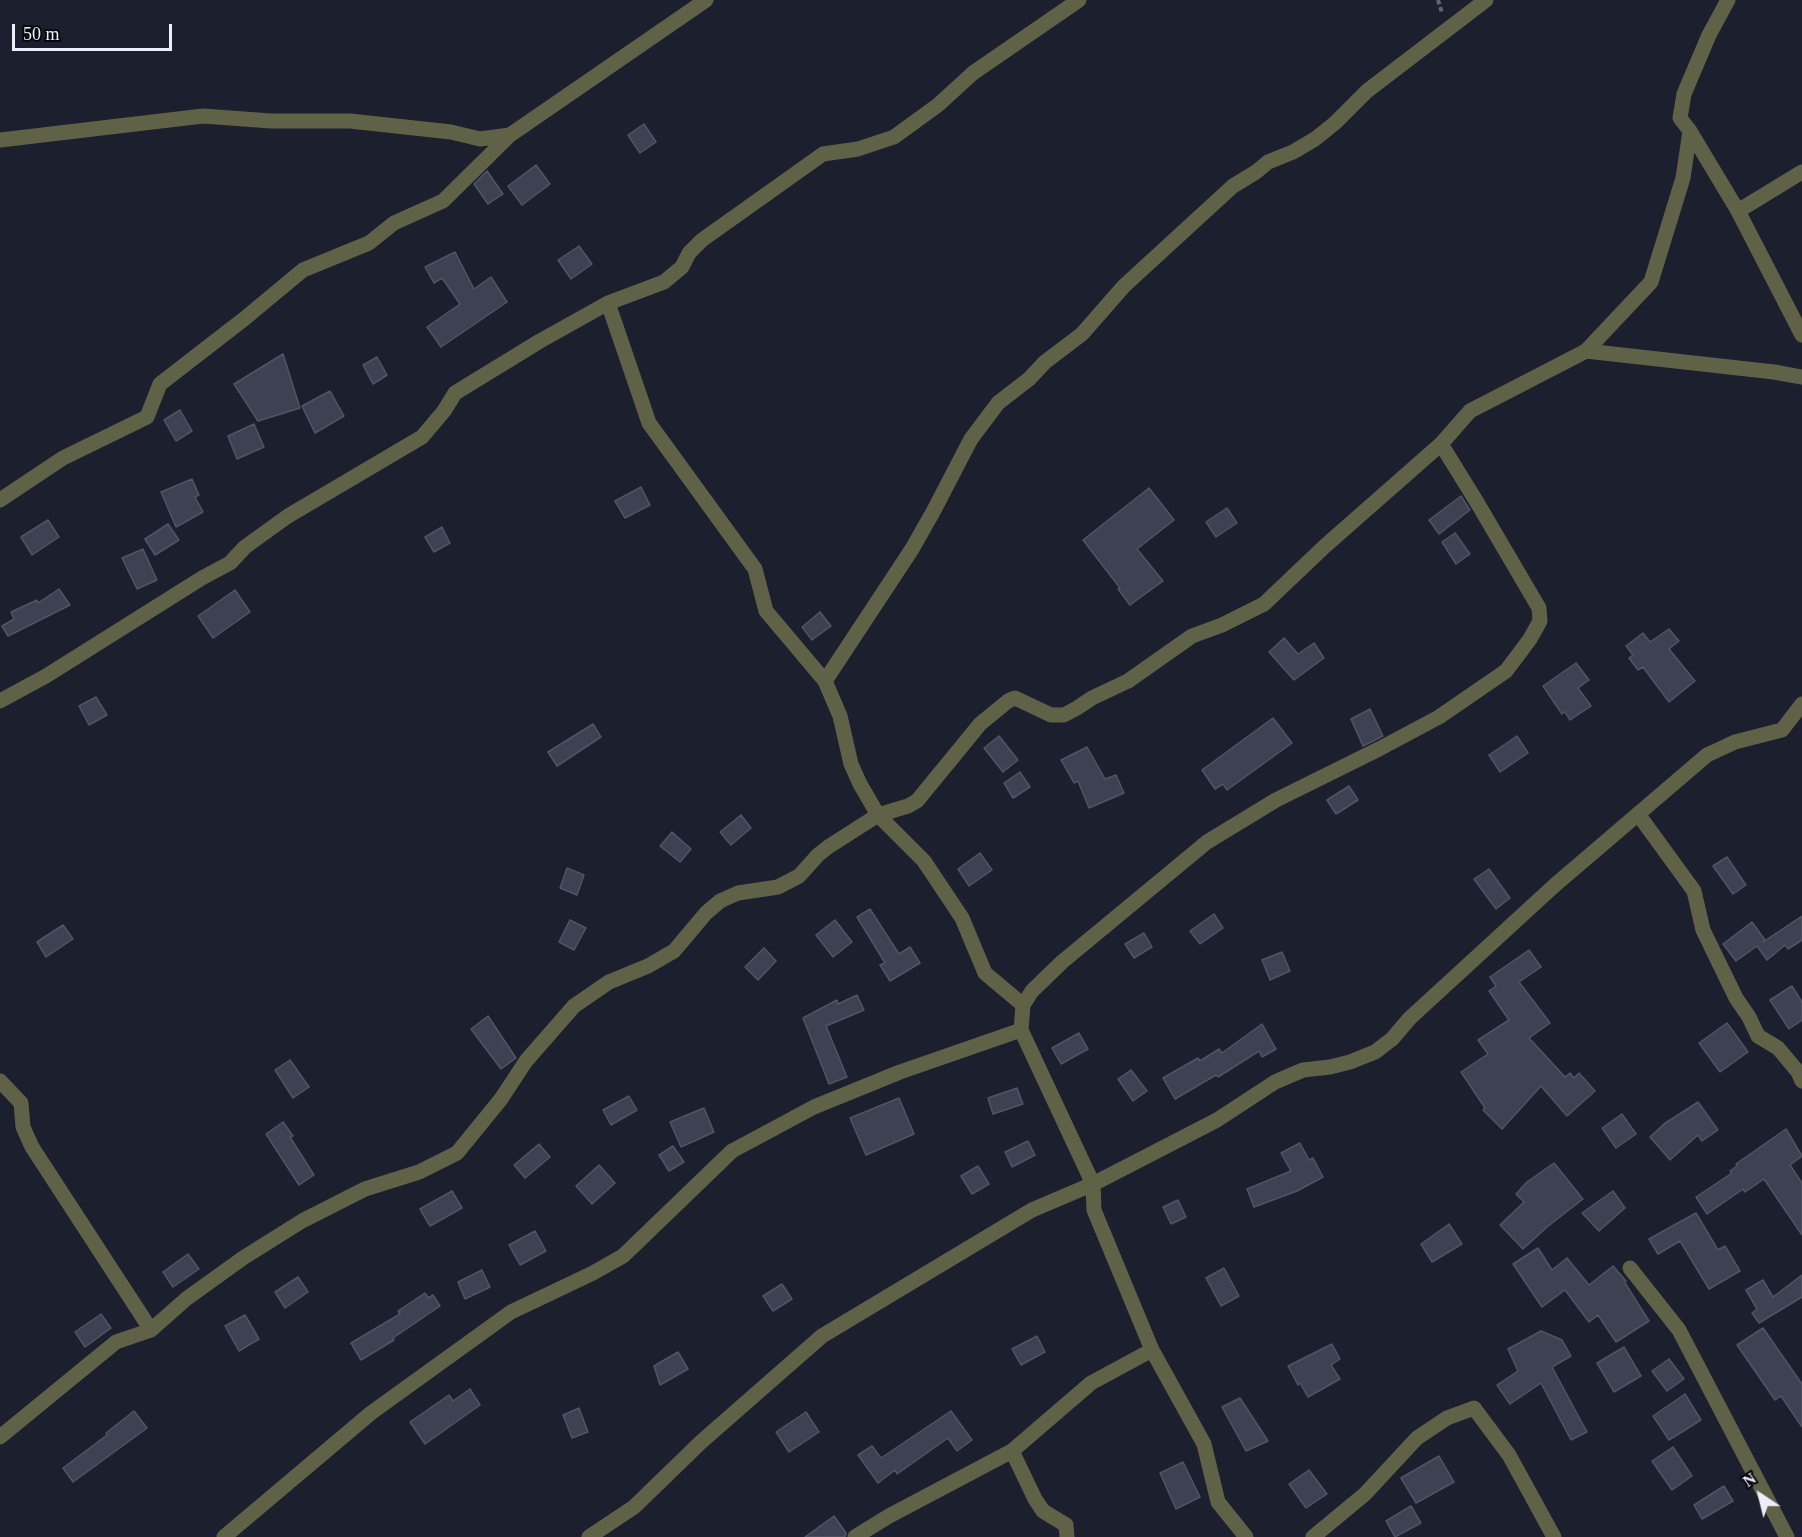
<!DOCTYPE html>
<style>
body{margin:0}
#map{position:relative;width:1802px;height:1537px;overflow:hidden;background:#1c1f2d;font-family:Georgia,serif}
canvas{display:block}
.north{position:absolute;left:1730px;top:1465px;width:60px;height:60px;-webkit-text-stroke:4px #08090f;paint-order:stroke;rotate:325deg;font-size:16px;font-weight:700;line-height:24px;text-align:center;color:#eceef9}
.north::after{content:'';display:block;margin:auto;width:21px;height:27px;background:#eceef9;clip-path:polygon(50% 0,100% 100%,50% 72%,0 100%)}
.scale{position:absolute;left:12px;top:24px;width:160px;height:27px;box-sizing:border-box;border:3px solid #eceef9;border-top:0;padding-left:8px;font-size:18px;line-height:21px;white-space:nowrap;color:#eceef9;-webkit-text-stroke:4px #08090f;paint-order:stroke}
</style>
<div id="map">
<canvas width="1802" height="1537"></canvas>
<div class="north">N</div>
<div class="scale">50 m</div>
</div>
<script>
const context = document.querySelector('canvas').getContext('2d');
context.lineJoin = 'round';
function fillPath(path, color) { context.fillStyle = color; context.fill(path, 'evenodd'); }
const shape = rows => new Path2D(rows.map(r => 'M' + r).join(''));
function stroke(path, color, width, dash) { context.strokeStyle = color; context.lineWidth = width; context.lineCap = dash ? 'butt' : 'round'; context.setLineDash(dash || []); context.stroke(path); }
const building = shape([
 [644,124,656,142,640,153,628,135,644,124],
 [536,165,550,184,522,205,508,186,536,165],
 [487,171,503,194,488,204,474,184,487,171],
 [579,246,592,264,571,279,558,260,579,246],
 [455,252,474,289,491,277,507,302,441,347,427,327,460,304,442,278,434,283,425,267,455,252],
 [283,354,300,408,258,421,234,384,283,354],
 [377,357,387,375,373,384,363,365,377,357],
 [330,391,344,416,315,433,302,406,330,391],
 [180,410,192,431,176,441,164,420,180,410],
 [254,424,264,447,237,459,228,436,254,424],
 [192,479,199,495,195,497,203,512,176,527,161,492,192,479],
 [641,487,650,505,625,518,615,501,641,487],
 [1149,488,1174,520,1137,549,1163,581,1130,605,1118,589,1120,588,1083,540,1149,488],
 [1461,496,1470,510,1439,534,1429,520,1461,496],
 [1227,508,1237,523,1216,537,1206,522,1227,508],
 [48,520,59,537,32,555,21,537,48,520],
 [168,524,179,540,155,555,145,539,168,524],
 [442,527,450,543,434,552,425,537,442,527],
 [1455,533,1470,554,1456,564,1442,542,1455,533],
 [143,549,157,580,137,589,122,558,143,549],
 [59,589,70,605,8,636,2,626,14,619,11,612,37,600,38,603,59,589],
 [235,590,250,612,213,638,198,616,235,590],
 [820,612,831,626,812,640,802,627,820,612],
 [1669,629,1679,641,1669,649,1695,681,1669,702,1643,667,1638,670,1629,658,1633,655,1626,646,1643,633,1650,642,1669,629],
 [1284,638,1298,654,1314,643,1324,658,1294,680,1269,652,1284,638],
 [1576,663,1589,680,1578,688,1591,706,1570,720,1565,712,1562,714,1543,686,1576,663],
 [96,697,107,715,89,725,79,706,96,697],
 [1370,709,1383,736,1363,746,1351,719,1370,709],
 [1273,718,1292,743,1227,790,1223,784,1215,789,1202,770,1273,718],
 [593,724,601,737,557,766,548,752,593,724],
 [999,736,1018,760,1003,772,984,748,999,736],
 [1517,736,1528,753,1500,772,1489,755,1517,736],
 [1087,747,1105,779,1116,775,1124,793,1089,808,1078,781,1074,783,1061,760,1087,747],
 [1020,772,1030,787,1013,798,1004,783,1020,772],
 [1349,786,1358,800,1336,814,1327,800,1349,786],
 [741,815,751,828,731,845,720,832,741,815],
 [672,832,691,849,680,862,660,846,672,832],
 [980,853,992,870,969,886,958,869,980,853],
 [1727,857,1746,885,1733,894,1713,866,1727,857],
 [567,868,584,875,577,895,560,888,567,868],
 [1489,869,1510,898,1496,909,1474,879,1489,869],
 [870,909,899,954,910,947,920,963,890,981,880,965,885,963,857,917,870,909],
 [1214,914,1223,928,1200,944,1190,931,1214,914],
 [1802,916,1802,940,1788,949,1785,945,1767,960,1757,946,1736,961,1723,944,1752,922,1765,940,1763,942,1802,916],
 [570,920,586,928,574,950,559,942,570,920],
 [835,920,852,942,833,957,816,935,835,920],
 [63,925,73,939,46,957,37,942,63,925],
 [1144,933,1152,947,1134,958,1125,944,1144,933],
 [764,948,776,961,758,980,745,967,764,948],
 [1529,950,1541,967,1519,982,1550,1023,1529,1038,1565,1077,1570,1073,1574,1078,1579,1073,1595,1091,1567,1116,1541,1086,1502,1129,1483,1110,1485,1108,1461,1072,1488,1054,1478,1040,1509,1020,1489,991,1496,986,1490,977,1529,950],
 [1282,952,1290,971,1270,980,1262,960,1282,952],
 [1792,986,1802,1002,1802,1020,1789,1029,1770,1000,1792,986],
 [857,995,864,1010,826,1026,847,1077,829,1084,803,1018,837,1000,838,1004,857,995],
 [488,1016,516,1058,501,1069,471,1029,488,1016],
 [1727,1023,1748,1052,1720,1072,1699,1043,1727,1023],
 [1262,1024,1276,1049,1262,1057,1259,1051,1218,1077,1216,1075,1175,1099,1163,1078,1198,1058,1200,1061,1219,1049,1222,1053,1262,1024],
 [1079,1033,1088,1049,1061,1064,1052,1048,1079,1033],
 [290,1060,309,1087,293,1098,275,1070,290,1060],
 [1131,1070,1147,1091,1133,1101,1118,1079,1131,1070],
 [1017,1088,1023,1104,993,1114,988,1098,1017,1088],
 [629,1096,637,1110,611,1125,603,1110,629,1096],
 [899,1098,914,1134,866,1155,850,1118,899,1098],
 [1698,1102,1718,1130,1702,1141,1698,1135,1670,1160,1650,1137,1664,1124,1698,1102],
 [704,1108,714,1132,681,1147,670,1122,704,1108],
 [1622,1114,1636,1134,1616,1148,1602,1128,1622,1114],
 [283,1122,293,1136,290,1137,314,1175,299,1185,266,1134,283,1122],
 [1786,1129,1802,1156,1790,1165,1802,1183,1802,1235,1764,1179,1745,1192,1743,1189,1707,1214,1696,1197,1732,1173,1730,1171,1737,1166,1736,1164,1786,1129],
 [1028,1141,1035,1155,1012,1167,1005,1152,1028,1141],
 [1300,1143,1309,1160,1313,1158,1323,1177,1297,1191,1254,1207,1247,1189,1291,1171,1281,1153,1300,1143],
 [539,1144,550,1157,525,1178,514,1165,539,1144],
 [673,1146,684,1162,669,1171,659,1155,673,1146],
 [1554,1163,1583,1199,1547,1227,1523,1249,1500,1225,1524,1202,1516,1194,1527,1182,1554,1163],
 [599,1165,615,1183,592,1204,576,1186,599,1165],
 [978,1166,989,1184,972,1194,961,1176,978,1166],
 [452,1191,462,1208,430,1226,420,1209,452,1191],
 [1613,1191,1625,1208,1599,1231,1582,1213,1613,1191],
 [1178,1200,1186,1217,1171,1224,1163,1207,1178,1200],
 [1696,1213,1718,1250,1725,1246,1740,1271,1709,1289,1680,1241,1658,1254,1649,1239,1696,1213],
 [1449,1224,1462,1244,1432,1262,1421,1244,1449,1224],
 [535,1231,546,1251,520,1265,509,1245,535,1231],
 [1538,1248,1552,1270,1567,1258,1589,1285,1613,1266,1626,1281,1625,1283,1649,1321,1616,1342,1598,1315,1589,1322,1565,1290,1542,1307,1513,1264,1538,1248],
 [188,1254,199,1269,173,1287,163,1272,188,1254],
 [1224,1268,1239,1296,1221,1306,1206,1278,1224,1268],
 [482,1270,490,1287,465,1299,458,1282,482,1270],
 [1802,1275,1802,1297,1759,1323,1752,1313,1757,1309,1746,1290,1763,1280,1773,1297,1802,1275],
 [298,1277,308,1292,285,1308,275,1292,298,1277],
 [782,1284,792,1299,773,1311,763,1296,782,1284],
 [425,1293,428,1298,433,1295,440,1306,393,1338,394,1340,361,1360,351,1343,400,1314,398,1311,425,1293],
 [101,1314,111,1328,85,1347,75,1332,101,1314],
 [245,1315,259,1339,239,1351,225,1326,245,1315],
 [1763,1328,1802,1384,1802,1427,1781,1396,1775,1400,1737,1345,1763,1328],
 [1541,1331,1562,1340,1571,1356,1552,1367,1587,1432,1571,1440,1541,1383,1510,1404,1497,1385,1518,1371,1508,1349,1541,1331],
 [1037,1336,1045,1352,1021,1365,1012,1349,1037,1336],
 [1332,1344,1340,1359,1331,1365,1340,1379,1308,1397,1300,1383,1298,1385,1288,1366,1332,1344],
 [1624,1347,1641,1376,1614,1392,1597,1363,1624,1347],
 [678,1352,688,1369,660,1385,654,1366,678,1352],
 [1669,1359,1684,1379,1667,1391,1652,1371,1669,1359],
 [470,1389,480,1405,425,1444,410,1422,449,1395,453,1401,470,1389],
 [1685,1394,1701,1420,1669,1440,1653,1416,1685,1394],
 [1240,1398,1268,1441,1246,1451,1222,1407,1240,1398],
 [579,1408,588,1432,572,1438,563,1415,579,1408],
 [134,1411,147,1428,73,1482,63,1468,107,1435,106,1433,134,1411],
 [951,1411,972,1440,957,1451,948,1438,897,1474,895,1470,878,1483,858,1455,872,1446,881,1458,951,1411],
 [806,1412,819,1432,789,1452,776,1432,806,1412],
 [1673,1447,1692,1476,1672,1490,1652,1461,1673,1447],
 [1439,1456,1454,1482,1416,1503,1401,1478,1439,1456],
 [1183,1462,1200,1497,1176,1509,1160,1473,1183,1462],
 [1309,1470,1327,1494,1306,1508,1289,1484,1309,1470],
 [1724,1486,1733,1501,1702,1519,1694,1505,1724,1486],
 [1411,1506,1421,1523,1395,1537,1386,1521,1411,1506],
 [834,1516,846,1533,845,1537,805,1537,834,1516]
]);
fillPath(building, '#3e4152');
stroke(building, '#515466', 1.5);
stroke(shape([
 [1438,0,1442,13]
]), '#616471', 4, [4.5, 3]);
stroke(shape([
 [1728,0,1709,35,1684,94,1680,118,1690,131,1738,211,1802,335],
 [0,140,203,116,271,121,350,121,451,132,480,139,510,135,706,0],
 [1738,211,1802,172],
 [608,303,649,423,755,569,766,611,825,681,840,716,851,764,860,784,878,815,924,861,962,918,985,973,1023,1005,1021,1030,1093,1184,1094,1210,1152,1350,1204,1444,1218,1502,1246,1537],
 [1586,351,1651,282,1683,178,1690,131],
 [0,500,63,458,147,417,160,384,244,319,303,270,369,243,394,223,443,201,510,135],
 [825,681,912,549,933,512,971,439,998,403,1029,379,1045,362,1082,334,1124,286,1233,186,1256,172,1268,162,1293,152,1315,139,1335,123,1367,91,1486,0],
 [0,701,46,676,202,578,230,563,245,547,288,516,422,437,444,411,455,393,540,341,608,303,664,282,682,267,689,253,702,240,823,154,858,149,894,137,938,105,973,73,1079,0],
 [1638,814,1694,891,1703,930,1736,998,1749,1017,1758,1036,1778,1048,1798,1072,1802,1081],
 [1023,1005,1032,991,1062,962,1207,842,1276,800,1379,749,1439,717,1506,671,1530,639,1540,621,1539,608,1478,504,1441,444],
 [0,1081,21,1103,23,1127,32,1147,151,1330],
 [1630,1268,1679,1330,1787,1537],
 [0,1437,116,1342,151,1330,186,1299,243,1258,302,1221,365,1189,419,1172,457,1153,501,1099,526,1061,574,1006,609,982,648,966,674,951,706,913,720,901,738,893,778,887,799,876,818,855,828,847,878,815,908,806,917,801,980,724,1008,701,1015,698,1051,715,1064,715,1077,708,1092,698,1128,681,1192,636,1222,625,1264,604,1325,546,1441,444,1470,411,1586,351,1774,372,1802,377],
 [1012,1451,1035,1499,1043,1511,1066,1525,1067,1537],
 [224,1537,371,1413,511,1312,593,1273,623,1256,732,1151,814,1107,900,1072,1021,1030],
 [589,1537,634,1507,701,1442,822,1336,1032,1210,1093,1184,1217,1120,1275,1082,1303,1070,1330,1067,1350,1062,1375,1052,1392,1039,1410,1018,1555,885,1707,755,1735,742,1782,730,1802,704],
 [855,1537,889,1516,1012,1451,1091,1383,1152,1350],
 [1313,1537,1365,1494,1417,1438,1447,1418,1474,1408,1509,1455,1554,1537]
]), '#606248', 15);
</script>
